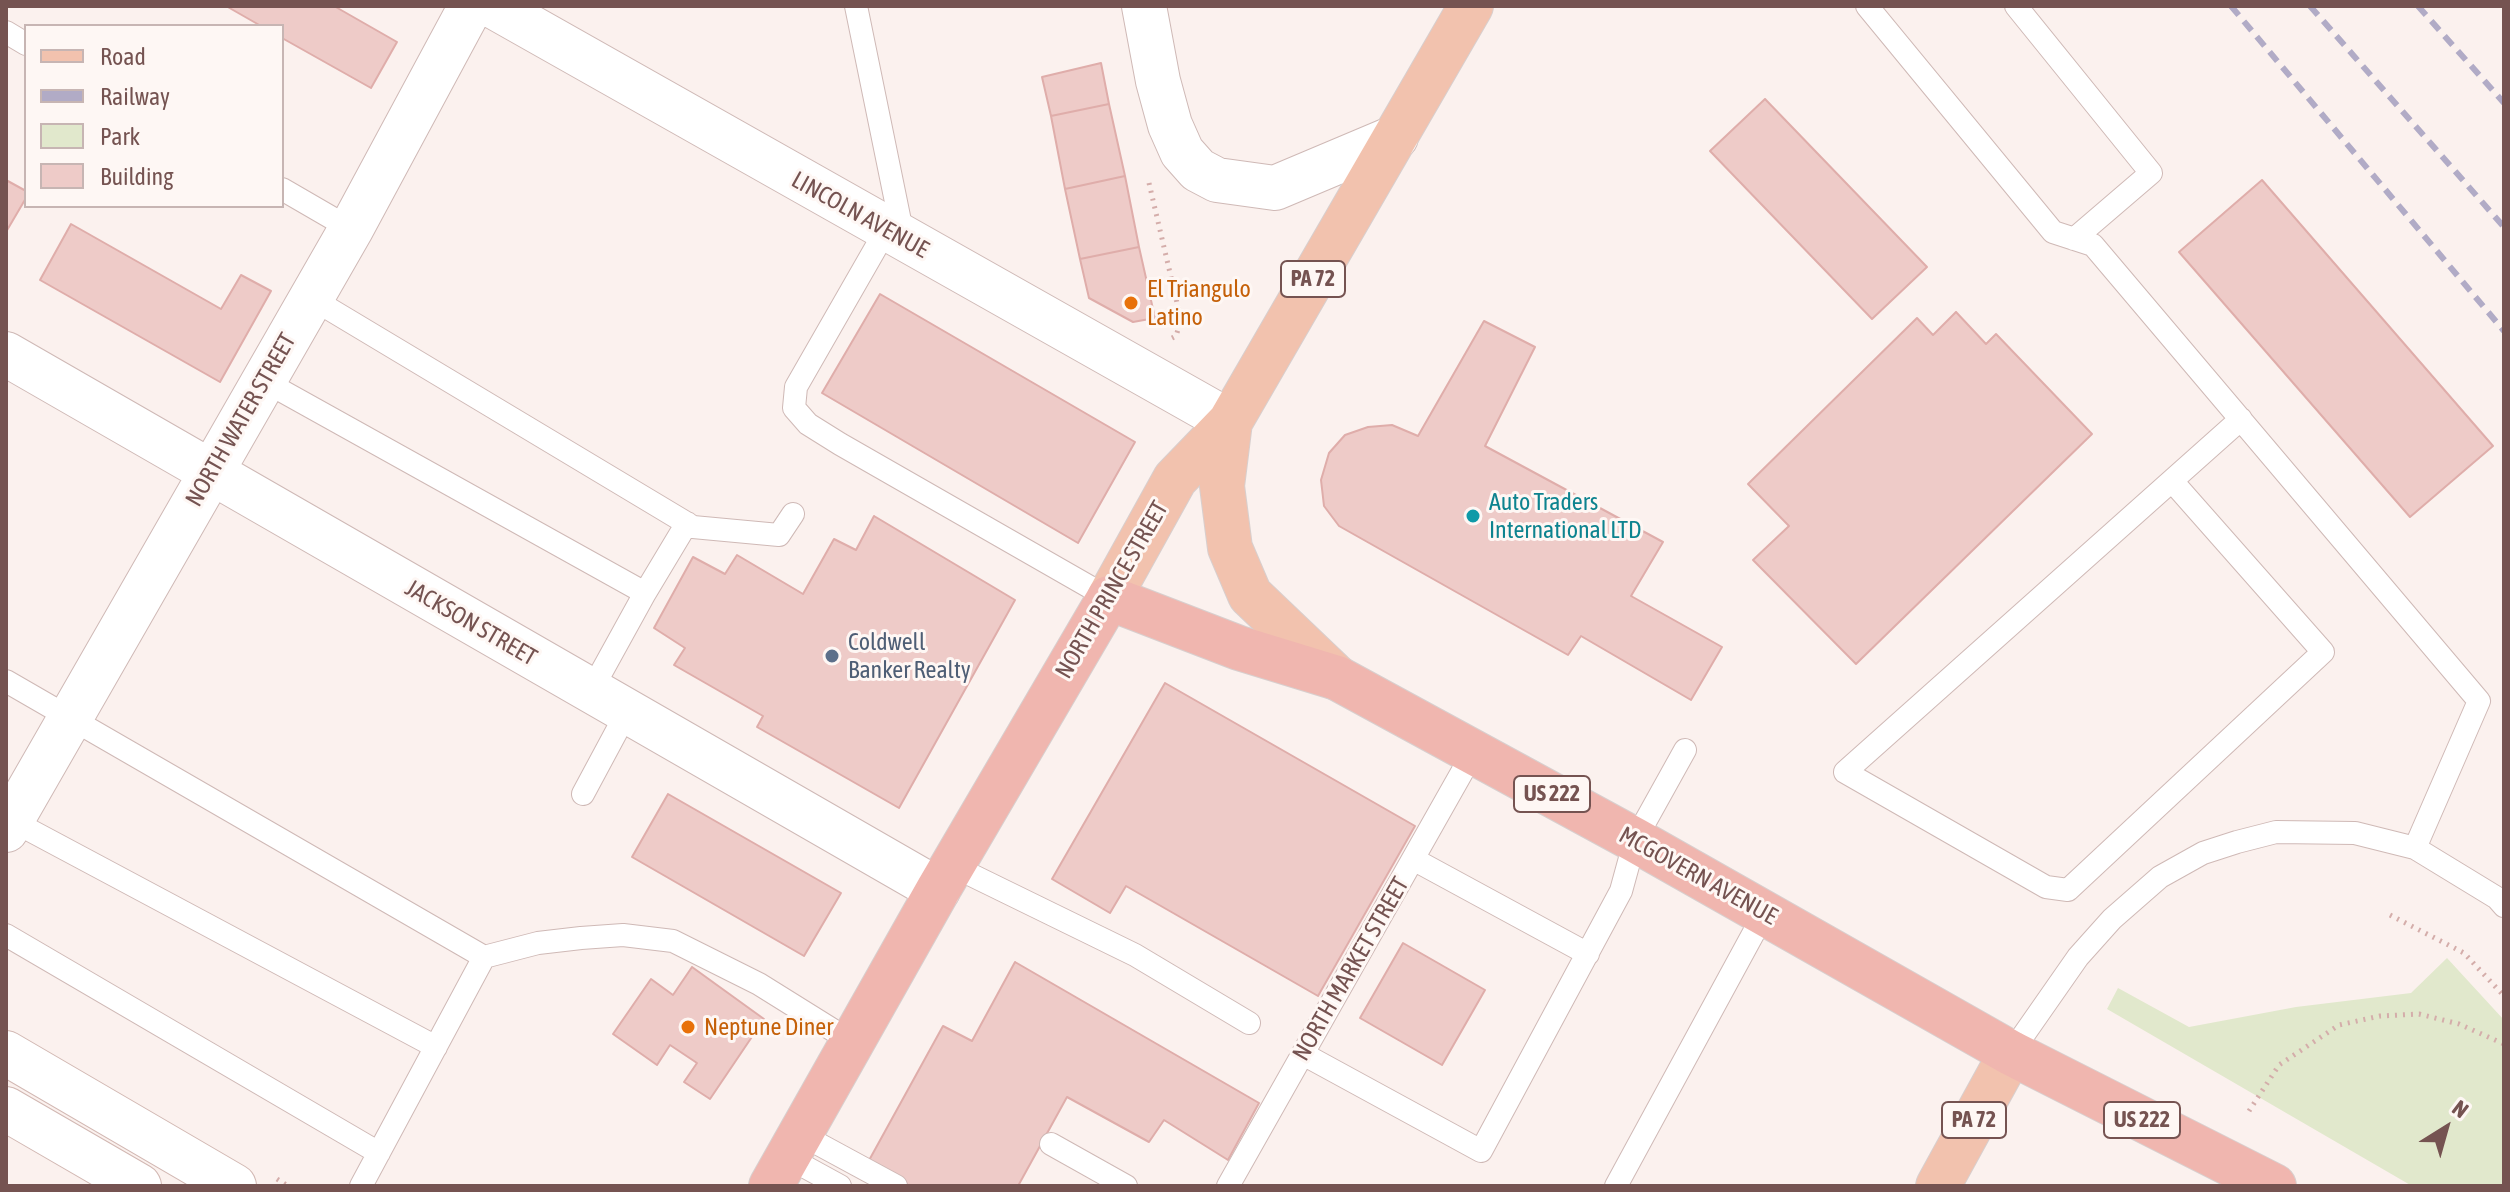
<!DOCTYPE html>
<style>
body{margin:0}
#map{position:relative;width:2510px;height:1192px;overflow:hidden;background:#fbf1ee;font-family:"Asap Condensed",sans-serif}
canvas{display:block}
.frame{position:absolute;inset:0;border:8px solid #755351;pointer-events:none}
.legend{position:absolute;left:24px;top:24px;width:260px;height:184px;box-sizing:border-box;background:#fef7f4;border:2px solid #c7b5b3;margin:0;padding:10px 14px;list-style:none;font-size:24px;color:#755351}
.legend li{display:flex;align-items:center;gap:16px;height:40px}
.legend b{width:40px;border:2px solid #c7b5b3}
.north{position:absolute;left:2406px;top:1088px;width:80px;height:80px;-webkit-text-stroke:6px #fef7f4;paint-order:stroke;rotate:37deg;font-size:22px;font-weight:700;line-height:32px;text-align:center;color:#755351}
.north::after{content:'';display:block;margin:auto;width:28px;height:36px;background:#755351;clip-path:polygon(50% 0,100% 100%,50% 72%,0 100%)}
</style>
<div id="map">
<canvas width="2510" height="1192"></canvas>
<div class="frame"></div>
<ul class="legend">
<li><b style="height:10px;background:#f2c2ae"></b>Road</li>
<li><b style="height:10px;background:#b1abc6"></b>Railway</li>
<li><b style="height:22px;background:#e1e8cc"></b>Park</li>
<li><b style="height:22px;background:#eecbc8"></b>Building</li>
</ul>
<div class="north">N</div>
</div>
<script>
const context = document.querySelector('canvas').getContext('2d');
context.lineJoin = 'round';
function fillPath(path, color) { context.fillStyle = color; context.fill(path, 'evenodd'); }
const shape = rows => new Path2D(rows.map(r => 'M' + r).join(''));
function stroke(path, color, width, dash) { context.strokeStyle = color; context.lineWidth = width; context.lineCap = dash ? 'butt' : 'round'; context.setLineDash(dash || []); context.stroke(path); }
function drawText(font, color, halo, rows, align = 'center') {
  context.font = font + ' "Asap Condensed",sans-serif'; context.lineWidth = 6; context.setLineDash([]); context.textBaseline = 'middle'; context.strokeStyle = halo; context.fillStyle = color; for (const [text, x, y, turn = 0] of rows) {
    context.save(); context.translate(x, y); context.rotate((+turn || 0) * Math.PI / 180); context.textAlign = isNaN(turn) ? turn : align; if (halo) context.strokeText(text, 0, 0); context.fillText(text, 0, 0); context.restore();
  }
}
fillPath(shape([
 [2447,958,2504,1020,2504,1186,2412,1186,2107,1009,2118,988,2189,1027,2296,1007,2411,993]
]), '#e1e8cc');
const building = shape([
 [226,6,334,6,397,42,371,88,282,38,282,26,261,26,226,6],
 [1101,63,1109,104,1051,116,1042,77,1101,63],
 [1765,99,1927,267,1872,319,1710,151,1765,99],
 [1109,104,1125,176,1065,189,1051,116,1109,104],
 [1125,176,1139,247,1080,259,1065,189,1125,176],
 [6,180,26,191,26,198,6,232,6,180],
 [2262,180,2493,446,2410,517,2179,252,2262,180],
 [71,224,221,309,241,275,271,291,220,382,40,280,71,224],
 [1139,247,1155,318,1133,322,1089,298,1080,259,1139,247],
 [880,294,1135,442,1078,543,822,393,880,294],
 [1956,312,1986,344,1996,334,2092,434,1856,664,1753,560,1789,526,1748,484,1917,318,1933,335,1956,312],
 [1484,321,1535,347,1485,446,1663,542,1631,596,1722,647,1691,700,1581,636,1568,655,1339,526,1324,506,1321,480,1329,453,1345,435,1368,427,1392,425,1418,436,1484,321],
 [874,516,1015,600,899,808,757,727,763,716,674,665,685,648,654,628,693,557,725,574,737,555,803,594,834,539,856,550,874,516],
 [1165,683,1415,826,1318,996,1126,886,1110,913,1052,879,1165,683],
 [668,794,841,893,804,956,632,857,668,794],
 [1403,943,1485,990,1442,1065,1360,1018,1403,943],
 [1015,962,1259,1103,1228,1160,1164,1120,1149,1142,1067,1097,1018,1186,906,1186,867,1164,943,1026,972,1041,1015,962],
 [692,967,764,1019,710,1099,684,1082,697,1063,670,1045,657,1065,613,1034,651,979,673,995,692,967]
]);
fillPath(building, '#eecbc8');
stroke(building, '#dfadaa', 2);
const service = shape([
 [856,6,903,236],
 [1867,6,2053,232,2093,245,2479,701,2415,848],
 [2016,6,2151,173,2074,239],
 [6,32,26,44],
 [282,189,351,229],
 [886,230,796,387,794,408,808,424,840,444,1109,598],
 [311,298,693,527,779,535,793,514],
 [264,381,645,593,591,691],
 [2172,481,2323,652,2068,890,2046,887,1845,772,2241,419],
 [645,593,687,523],
 [6,681,484,957,538,943,581,938,623,935,673,941,759,984,852,1042],
 [583,794,627,712],
 [7,818,436,1047],
 [1413,859,1588,954],
 [953,866,1135,955,1249,1023],
 [6,935,379,1153],
 [2011,1053,2078,957,2112,919,2160,877,2203,853,2237,842,2276,832,2355,833,2415,848,2497,898,2504,906],
 [1303,1054,1481,1151,1621,891,1635,840,1685,750],
 [800,1134,896,1186],
 [1051,1144,1126,1186],
 [787,1157,840,1186],
 [361,1186,484,957],
 [1228,1186,1474,751],
 [1616,1186,1765,912]
]);
const minor = shape([
 [493,6,1230,422],
 [1144,6,1158,81,1170,125,1182,152,1198,170,1217,180,1275,188,1396,137],
 [6,354,938,890],
 [6,830,351,229,471,6]
]);
const secondary = shape([
 [6,1053,234,1186],
 [6,1109,139,1186]
]);
const primary = shape([
 [1230,422,1222,486,1230,548,1250,595,1337,678],
 [1109,598,1175,479,1230,422,1471,6],
 [1938,1186,2011,1053]
]);
const trunk = shape([
 [771,1186,938,890,1109,598,1239,648,1337,678,1635,840,2011,1053,2274,1186]
]);
stroke(service, '#cfb9b6', 24);
stroke(minor, '#cfb9b6', 46);
stroke(secondary, '#d2b8b3', 46);
stroke(primary, '#d8cfce', 46);
stroke(trunk, '#d8cfce', 46);
stroke(shape([
 [1149,183,1181,320,1176,336,1172,338],
 [2390,915,2464,953,2504,996],
 [2249,1111,2279,1065,2339,1025,2380,1016,2419,1014,2459,1024,2504,1044],
 [277,1179,288,1186]
]), '#d4adaa', 5, [2, 6]);
stroke(service, '#fff', 22);
stroke(minor, '#fff', 44);
stroke(secondary, '#fff', 44);
stroke(primary, '#f2c2ae', 44);
stroke(trunk, '#f0b6af', 44);
stroke(shape([
 [2231,6,2504,331],
 [2310,6,2504,227],
 [2418,6,2504,103]
]), '#b1abc6', 6, [12, 8]);
for (const [x, y, r, color] of [
 [1131,303,8,"#e8710a"],
 [1473,516,8,"#0f9aa8"],
 [832,656,8,"#5c6f8a"],
 [688,1027,8,"#e8710a"]
]) { const dot = new Path2D(); dot.arc(x, y, r, 0, 2 * Math.PI); context.fillStyle = color; context.fill(dot); stroke(dot, '#fef7f4', 3); }
for (const [x, y, w] of [
 [1313,279,64],
 [1552,794,76],
 [1974,1120,64],
 [2142,1120,76]
]) { const box = new Path2D(); box.roundRect(x - w / 2, y - 18, w, 36, 6); context.fillStyle = '#fef7f4'; context.fill(box); stroke(box, '#755351', 2); }
drawText('bold 22px', '#755351', null, [
 ["PA 72",1313,279],
 ["US 222",1552,794],
 ["PA 72",1974,1120],
 ["US 222",2142,1120]
]);
drawText('24px', '#755351', '#fef7f4', [
 ["LINCOLN AVENUE",860,215,29],
 ["NORTH WATER STREET",241,420,-60],
 ["NORTH PRINCE STREET",1112,590,-60],
 ["JACKSON STREET",471,623,30],
 ["MCGOVERN AVENUE",1698,876,29],
 ["NORTH MARKET STREET",1351,969,-60]
]);
drawText('24px', '#c56008', '#fef7f4', [
 ["El Triangulo",1147,289],
 ["Latino",1147,317],
 ["Neptune Diner",704,1027]
], 'left');
drawText('24px', '#0d838f', '#fef7f4', [
 ["Auto Traders",1489,502],
 ["International LTD",1489,530]
], 'left');
drawText('24px', '#4e5e75', '#fef7f4', [
 ["Coldwell",848,642],
 ["Banker Realty",848,670]
], 'left');
</script>
